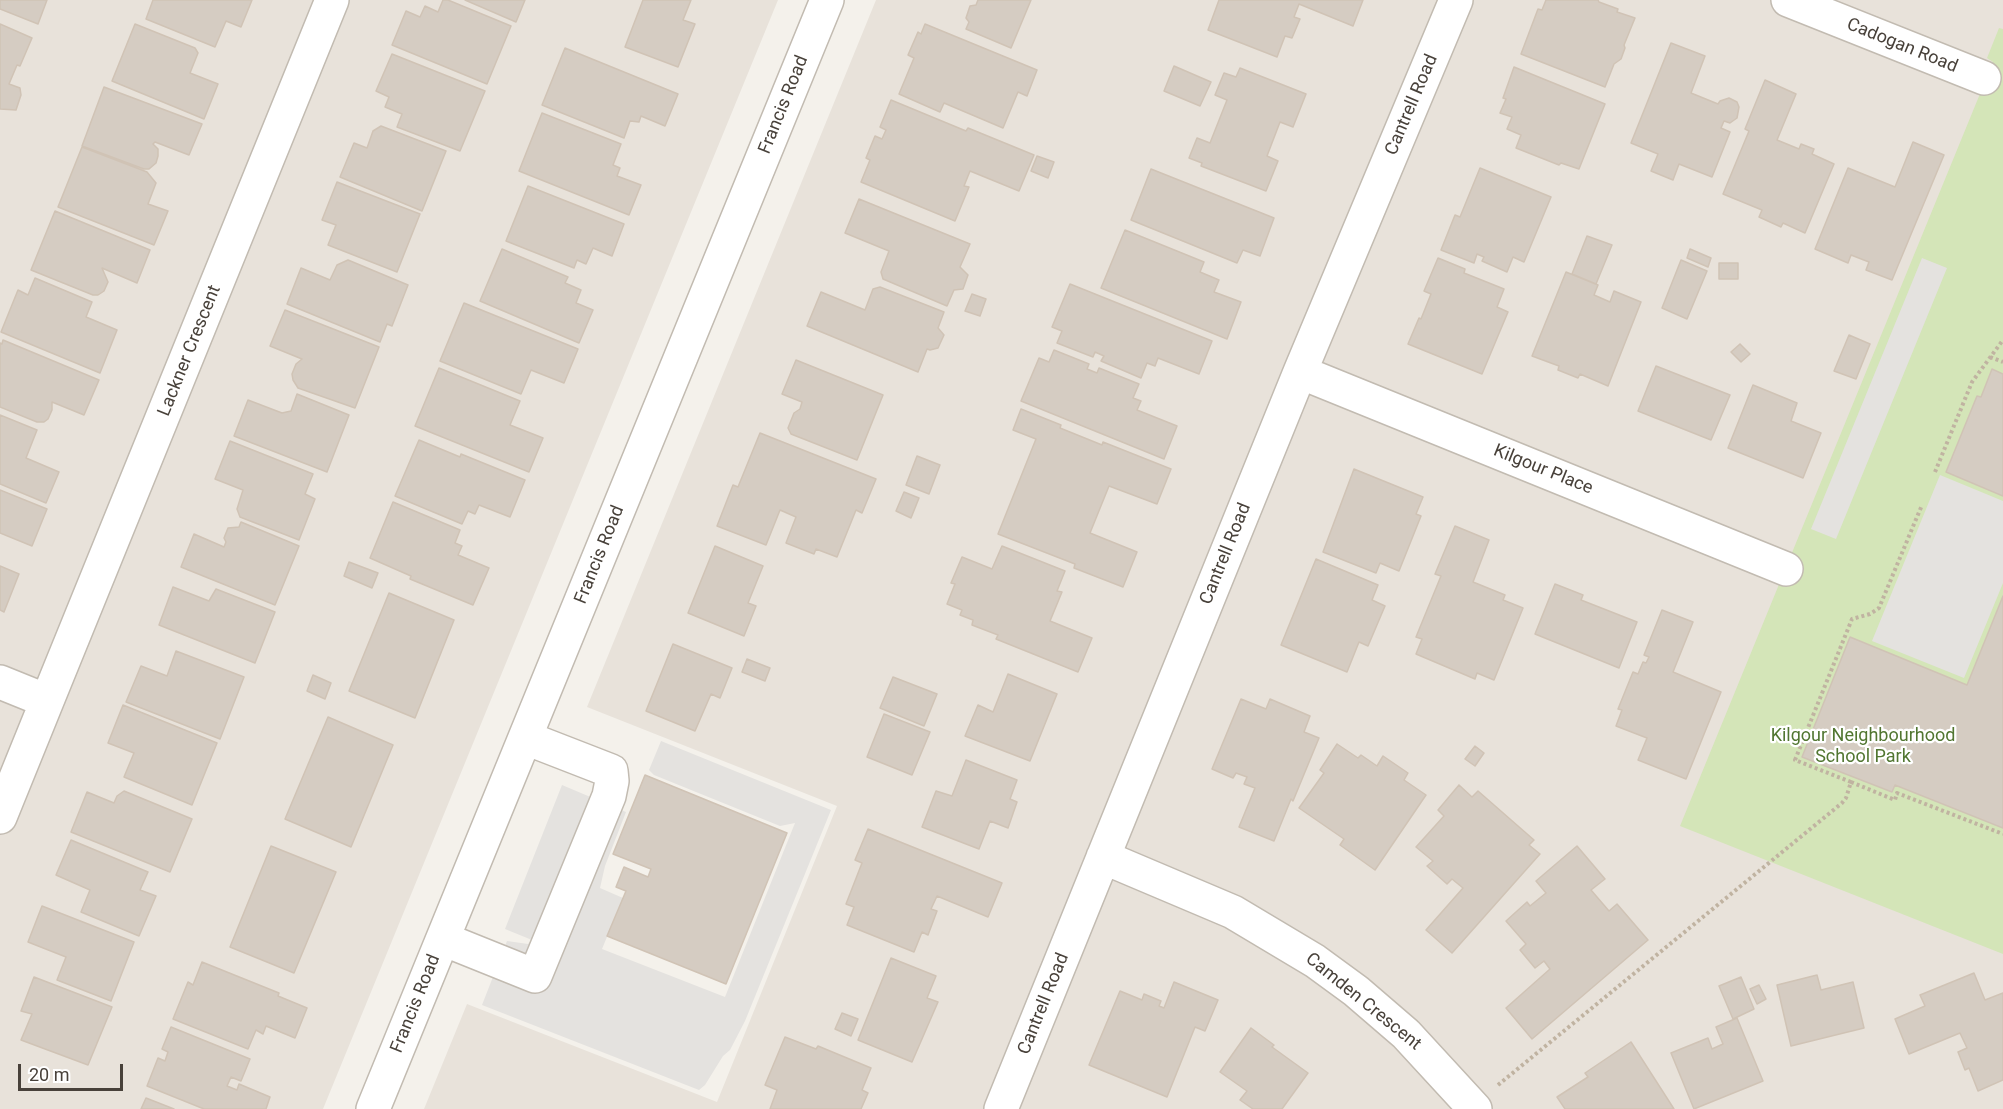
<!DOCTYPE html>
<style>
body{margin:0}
#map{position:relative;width:2003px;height:1109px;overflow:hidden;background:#f4f1eb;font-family:Roboto,sans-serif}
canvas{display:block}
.scale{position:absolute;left:18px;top:1064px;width:105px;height:27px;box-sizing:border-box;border:3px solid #48413a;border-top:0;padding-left:8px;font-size:18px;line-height:21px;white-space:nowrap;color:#48413a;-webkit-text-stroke:4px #fff;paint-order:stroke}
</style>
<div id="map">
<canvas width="2003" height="1109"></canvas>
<div class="scale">20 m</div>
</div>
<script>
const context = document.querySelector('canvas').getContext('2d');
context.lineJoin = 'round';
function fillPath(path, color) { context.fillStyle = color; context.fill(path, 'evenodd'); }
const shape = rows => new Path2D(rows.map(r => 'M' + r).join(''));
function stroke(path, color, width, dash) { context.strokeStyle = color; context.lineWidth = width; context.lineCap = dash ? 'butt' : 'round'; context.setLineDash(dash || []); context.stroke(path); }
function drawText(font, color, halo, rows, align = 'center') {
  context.font = font + ' Roboto,sans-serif'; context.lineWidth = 4.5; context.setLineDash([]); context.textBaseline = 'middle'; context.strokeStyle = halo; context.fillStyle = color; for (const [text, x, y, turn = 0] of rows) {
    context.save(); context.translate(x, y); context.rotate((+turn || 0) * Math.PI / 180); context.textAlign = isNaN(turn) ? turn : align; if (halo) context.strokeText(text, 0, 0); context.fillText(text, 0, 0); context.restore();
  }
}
fillPath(shape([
 [0,0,778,0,323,1109,0,1109],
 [876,0,2003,0,2003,1109,424,1109,467,1004,717,1102,837,806,587,707]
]), '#e8e2da');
fillPath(shape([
 [1999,28,2003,29,2003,954,1680,826,1993,62,1987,58]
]), '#d4e5b8');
fillPath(shape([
 [1922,258,1947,268,1836,539,1811,529],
 [1940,475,2003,501,2003,583,1964,678,1872,641],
 [661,741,831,810,745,1021,730,1050,723,1056,705,1085,699,1090,482,1005,507,941,528,944,532,940,505,929,562,785,626,812,605,866,600,888,623,898,602,949,725,997,795,823,780,826,654,775,649,770]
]), '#e4e2df');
const building = shape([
 [0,0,47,0,38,24,0,9,0,0],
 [153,0,252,0,241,27,226,21,215,47,146,19,153,0],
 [443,0,448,0,511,26,487,84,392,45,406,11,420,17,425,6,438,12,443,0],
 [465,0,525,0,516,22,465,0],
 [643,0,691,0,683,20,695,24,678,67,625,47,643,0],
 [978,0,1031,0,1011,48,966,29,969,22,966,18,970,6,976,5,978,0],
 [1219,0,1363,0,1353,26,1299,4,1294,17,1300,19,1292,38,1285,36,1277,57,1208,30,1219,0],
 [1546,0,1598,0,1599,2,1618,9,1617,12,1635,18,1624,45,1625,48,1621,59,1614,64,1605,87,1521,54,1538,9,1542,10,1546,0],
 [0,24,32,38,20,66,17,65,9,84,20,88,21,95,16,110,0,109,0,24],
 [135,24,195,48,198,53,190,73,218,84,204,119,112,81,135,24],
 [925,24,1037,70,1027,96,1018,92,1003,128,944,103,940,112,899,94,914,58,908,55,918,32,921,34,925,24],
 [1671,43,1705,56,1691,93,1718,104,1720,101,1729,98,1737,102,1739,107,1737,118,1730,123,1724,121,1721,128,1730,132,1712,177,1679,164,1673,180,1651,171,1658,154,1631,143,1671,43],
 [565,48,678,94,665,126,641,116,639,122,630,121,624,138,542,105,565,48],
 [392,54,485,91,460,151,397,127,402,114,385,107,389,97,376,91,392,54],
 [1174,66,1211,82,1200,106,1164,91,1174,66],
 [1514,67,1605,104,1579,169,1561,163,1559,165,1516,148,1521,135,1507,129,1512,117,1500,113,1506,99,1503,98,1514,67],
 [1240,68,1306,94,1293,127,1280,122,1267,156,1278,161,1266,191,1201,166,1202,163,1189,158,1197,138,1210,143,1227,100,1215,95,1224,73,1236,77,1240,68],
 [1765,80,1796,94,1777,140,1799,149,1801,144,1814,149,1812,154,1834,164,1805,233,1783,223,1781,227,1759,217,1762,210,1723,194,1749,131,1745,129,1765,80],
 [104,87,202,124,189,155,155,142,153,144,158,149,158,156,156,163,149,169,144,169,82,146,104,87],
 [891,100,966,131,968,128,1034,155,1019,191,970,171,964,186,969,187,955,221,861,182,870,160,866,158,875,136,882,139,886,130,880,127,891,100],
 [542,113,621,144,613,165,620,168,617,176,641,185,629,215,519,171,542,113],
 [381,126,446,151,422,211,340,177,354,143,367,148,373,131,381,126],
 [1913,142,1944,155,1892,280,1866,270,1869,262,1851,255,1848,263,1815,249,1848,168,1895,187,1913,142],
 [82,147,147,172,156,183,148,204,168,211,154,245,58,207,82,147],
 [1037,156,1054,162,1048,178,1031,171,1037,156],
 [1480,168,1551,197,1524,262,1513,257,1507,272,1482,261,1484,257,1477,254,1474,263,1441,250,1455,215,1460,217,1480,168],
 [1151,169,1274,218,1260,256,1243,250,1237,263,1131,220,1151,169],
 [337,182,420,214,397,272,328,245,336,225,322,220,337,182],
 [528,186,624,224,612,256,593,248,586,264,577,260,574,268,506,241,528,186],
 [859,199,970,244,960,267,968,275,963,289,954,290,947,306,883,279,881,272,889,251,845,233,859,199],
 [55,211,150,250,137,283,102,268,108,282,104,291,98,295,93,295,31,270,55,211],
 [1125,230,1204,262,1200,272,1219,280,1214,292,1241,302,1227,339,1101,288,1125,230],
 [1587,236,1612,245,1596,284,1572,274,1587,236],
 [502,249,568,277,565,283,581,290,576,303,593,310,579,343,480,301,502,249],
 [1690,249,1711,258,1708,267,1687,258,1690,249],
 [1438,258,1465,269,1464,273,1504,289,1497,307,1508,312,1482,374,1408,344,1419,318,1421,319,1431,294,1424,291,1438,258],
 [348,260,408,285,392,326,387,324,380,342,287,304,301,268,330,280,337,265,348,260],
 [1681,260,1707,271,1687,319,1662,308,1681,260],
 [1719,263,1738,263,1738,279,1719,279,1719,263],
 [1566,272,1598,285,1594,295,1610,302,1614,291,1641,302,1608,386,1580,374,1578,378,1558,370,1559,366,1532,356,1566,272],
 [35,278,92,302,86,317,117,330,100,373,1,332,18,290,28,295,35,278],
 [1070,284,1212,341,1199,374,1158,358,1155,366,1147,363,1141,378,1101,361,1104,356,1095,352,1093,357,1057,343,1062,331,1052,327,1070,284],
 [880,287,944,312,938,328,944,335,938,348,930,350,927,349,918,372,807,326,821,292,865,310,873,289,880,287],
 [972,294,986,299,980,316,965,311,972,294],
 [464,303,578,349,564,383,531,370,521,394,440,361,464,303],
 [285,310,379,347,355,408,298,388,293,380,292,374,296,364,302,359,270,346,285,310],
 [1849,335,1870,344,1856,379,1834,371,1849,335],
 [3,340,99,380,84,415,52,402,52,410,48,419,44,422,37,422,0,407,0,343,2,344,3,340],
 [1740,344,1750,354,1741,362,1731,352,1740,344],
 [1054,350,1089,364,1087,369,1097,373,1099,368,1139,384,1133,398,1141,401,1137,410,1177,426,1164,459,1021,401,1039,358,1049,362,1054,350],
 [796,360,883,395,857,460,791,434,788,428,794,413,800,409,802,402,782,394,796,360],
 [1656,366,1730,395,1711,440,1638,411,1656,366],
 [439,368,520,401,510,425,543,438,529,472,415,426,439,368],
 [1992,369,2003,374,2003,496,1946,472,1977,396,1981,397,1992,369],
 [1753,385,1797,403,1791,421,1821,433,1803,478,1728,448,1753,385],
 [297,394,349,415,327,472,234,436,248,400,282,413,291,411,297,394],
 [1021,409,1061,425,1060,428,1102,445,1103,442,1171,469,1157,504,1109,486,1090,533,1137,552,1123,587,1074,568,1075,564,998,534,1036,439,1013,430,1021,409],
 [0,415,37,430,26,458,59,472,46,503,0,484,0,415],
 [760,433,876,479,862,513,856,510,837,557,816,549,814,554,786,543,796,517,780,510,766,545,717,526,733,485,738,487,760,433],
 [419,440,460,457,461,454,525,480,510,517,479,505,475,514,468,511,462,524,395,496,419,440],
 [230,441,313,474,305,494,315,499,299,540,240,517,237,509,243,490,215,479,230,441],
 [917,456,940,465,929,494,906,485,917,456],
 [1354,469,1423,497,1416,514,1421,516,1399,571,1380,563,1376,573,1323,552,1354,469],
 [0,490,47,509,32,546,0,533,0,490],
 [904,492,919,498,911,518,896,511,904,492],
 [393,502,460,530,455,543,462,546,458,555,489,568,473,605,410,579,411,576,370,558,393,502],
 [241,522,299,546,275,605,181,567,194,534,224,547,226,542,224,538,228,528,239,527,241,522],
 [1455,526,1489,540,1473,582,1505,595,1503,600,1523,608,1494,680,1477,673,1475,679,1416,654,1422,639,1416,637,1441,576,1435,574,1455,526],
 [715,546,763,566,748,603,756,606,744,636,688,613,715,546],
 [1002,546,1065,571,1057,591,1062,592,1050,621,1092,638,1078,672,996,639,998,635,972,625,973,620,960,615,962,610,947,604,955,584,951,583,962,557,992,569,1002,546],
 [1316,559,1378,585,1372,600,1385,606,1368,646,1359,642,1347,672,1281,645,1316,559],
 [349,562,378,573,372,588,344,576,349,562],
 [0,566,19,574,4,612,0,610,0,566],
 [1555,584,1583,595,1581,600,1637,622,1619,668,1535,634,1555,584],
 [173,587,209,601,216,589,275,612,255,663,159,625,173,587],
 [389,593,454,620,415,718,349,691,389,593],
 [2003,596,2003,828,1895,785,1892,792,1802,757,1850,637,1967,685,2003,596],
 [1662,610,1693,622,1673,672,1721,692,1686,779,1638,760,1647,738,1616,726,1622,710,1618,709,1633,672,1638,674,1643,662,1646,663,1649,657,1644,655,1662,610],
 [673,644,732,668,720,698,711,694,695,731,646,711,673,644],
 [176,651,244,677,220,739,126,702,141,666,167,676,176,651],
 [747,659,770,668,765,681,742,672,747,659],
 [1008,674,1057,694,1030,761,965,736,978,705,993,712,1008,674],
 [313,675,331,683,325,699,307,691,313,675],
 [893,677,937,694,924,726,880,708,893,677],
 [1241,699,1266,709,1270,699,1310,716,1304,732,1319,738,1293,801,1291,799,1274,841,1239,827,1255,788,1244,784,1247,777,1236,773,1233,778,1212,769,1241,699],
 [123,705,217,743,192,805,124,777,134,753,108,743,123,705],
 [884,714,930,732,912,775,867,757,884,714],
 [328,717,393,745,351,847,285,819,328,717],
 [1337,744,1358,758,1361,755,1377,766,1383,756,1408,773,1404,780,1426,795,1375,870,1340,845,1344,839,1299,808,1324,773,1320,770,1337,744],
 [1475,746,1484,753,1475,766,1465,759,1475,746],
 [966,760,1017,780,1010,799,1017,802,1008,828,990,821,979,849,922,827,936,791,952,796,966,760],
 [645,775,787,833,726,984,607,936,626,891,616,887,624,867,648,877,651,869,613,854,645,775],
 [1459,785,1472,797,1478,791,1534,840,1529,845,1540,854,1452,953,1426,930,1463,888,1452,879,1447,884,1427,866,1433,861,1416,847,1444,816,1438,810,1459,785],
 [124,791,192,819,170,872,71,832,87,792,114,803,117,796,124,791],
 [868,829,1002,883,988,917,937,896,931,909,937,911,928,935,922,932,914,952,847,925,854,907,846,904,862,863,855,860,868,829],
 [71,840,148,872,140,890,156,896,139,936,81,912,90,890,56,875,71,840],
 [271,846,336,872,294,973,230,947,271,846],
 [1577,846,1605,879,1591,890,1609,911,1617,904,1648,940,1532,1039,1506,1008,1550,969,1544,961,1535,968,1520,950,1526,944,1506,921,1527,902,1530,906,1546,893,1536,881,1577,846],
 [42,906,134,942,111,1001,57,980,66,957,28,942,42,906],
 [891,958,936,976,927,998,938,1002,912,1062,858,1040,891,958],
 [202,962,279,993,278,996,307,1008,295,1038,266,1026,263,1034,256,1030,248,1049,173,1019,188,982,193,985,202,962],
 [1974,973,1985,1000,2003,993,2003,1080,1978,1091,1969,1068,1965,1070,1958,1052,1967,1048,1960,1033,1909,1054,1895,1019,1925,1006,1920,995,1974,973],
 [1817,975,1821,990,1853,982,1864,1028,1791,1046,1777,985,1817,975],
 [34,977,112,1007,88,1065,21,1040,32,1014,21,1011,34,977],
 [1741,977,1754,1009,1733,1019,1719,986,1741,977],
 [1174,982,1218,1000,1205,1031,1195,1027,1167,1097,1089,1065,1120,991,1142,1000,1144,994,1161,1001,1159,1006,1164,1008,1174,982],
 [1759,985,1766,999,1757,1004,1750,989,1759,985],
 [842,1013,858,1019,851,1036,835,1029,842,1013],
 [1737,1018,1763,1081,1694,1109,1671,1053,1708,1038,1712,1049,1723,1044,1716,1027,1737,1018],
 [171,1027,250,1059,241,1081,231,1077,227,1086,237,1090,239,1084,270,1097,266,1109,204,1109,147,1086,158,1058,165,1061,168,1052,162,1049,171,1027],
 [1251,1028,1274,1045,1272,1047,1308,1073,1282,1109,1253,1109,1240,1100,1247,1091,1220,1072,1251,1028],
 [785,1037,816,1049,818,1046,871,1068,862,1090,868,1093,861,1109,770,1109,777,1090,765,1085,785,1037],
 [1631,1042,1674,1109,1565,1109,1557,1097,1588,1077,1585,1073,1631,1042],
 [146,1098,174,1109,141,1109,146,1098]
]);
fillPath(building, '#d5ccc2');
stroke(building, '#d0c3b5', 1.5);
const minor = shape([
 [1788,0,1984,78],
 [1300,372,1786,569],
 [0,682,47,701,332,0],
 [0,817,47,701],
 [1103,857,1233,912,1315,961,1356,991,1406,1034,1475,1109],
 [443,939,535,976,609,796,612,781,611,771,526,738],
 [373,1109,827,0],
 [1001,1109,1300,372,1456,0]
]);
stroke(minor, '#c2bbb1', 36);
stroke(shape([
 [1990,357,2003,362],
 [1935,472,1972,382,2003,340],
 [1851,782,1795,760,1852,619,1870,614,1879,608,1922,505],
 [1498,1085,1842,803,1846,798,1851,782,1895,800,1897,793,2003,834]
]), '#c0b3a1', 4, [3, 3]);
stroke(minor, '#fff', 33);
drawText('18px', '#48413a', '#fff', [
 ["Cadogan Road",1902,46,22],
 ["Francis Road",784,105,-68],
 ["Cantrell Road",1412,105,-67],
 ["Lackner Crescent",190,351,-68],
 ["Kilgour Place",1543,470,22],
 ["Cantrell Road",1226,554,-68],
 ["Francis Road",600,555,-68],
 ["Camden Crescent",1363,1002,39],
 ["Francis Road",416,1004,-68],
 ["Cantrell Road",1044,1004,-68]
]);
drawText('18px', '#517631', '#fff', [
 ["Kilgour Neighbourhood",1863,736],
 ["School Park",1863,757]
]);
</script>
